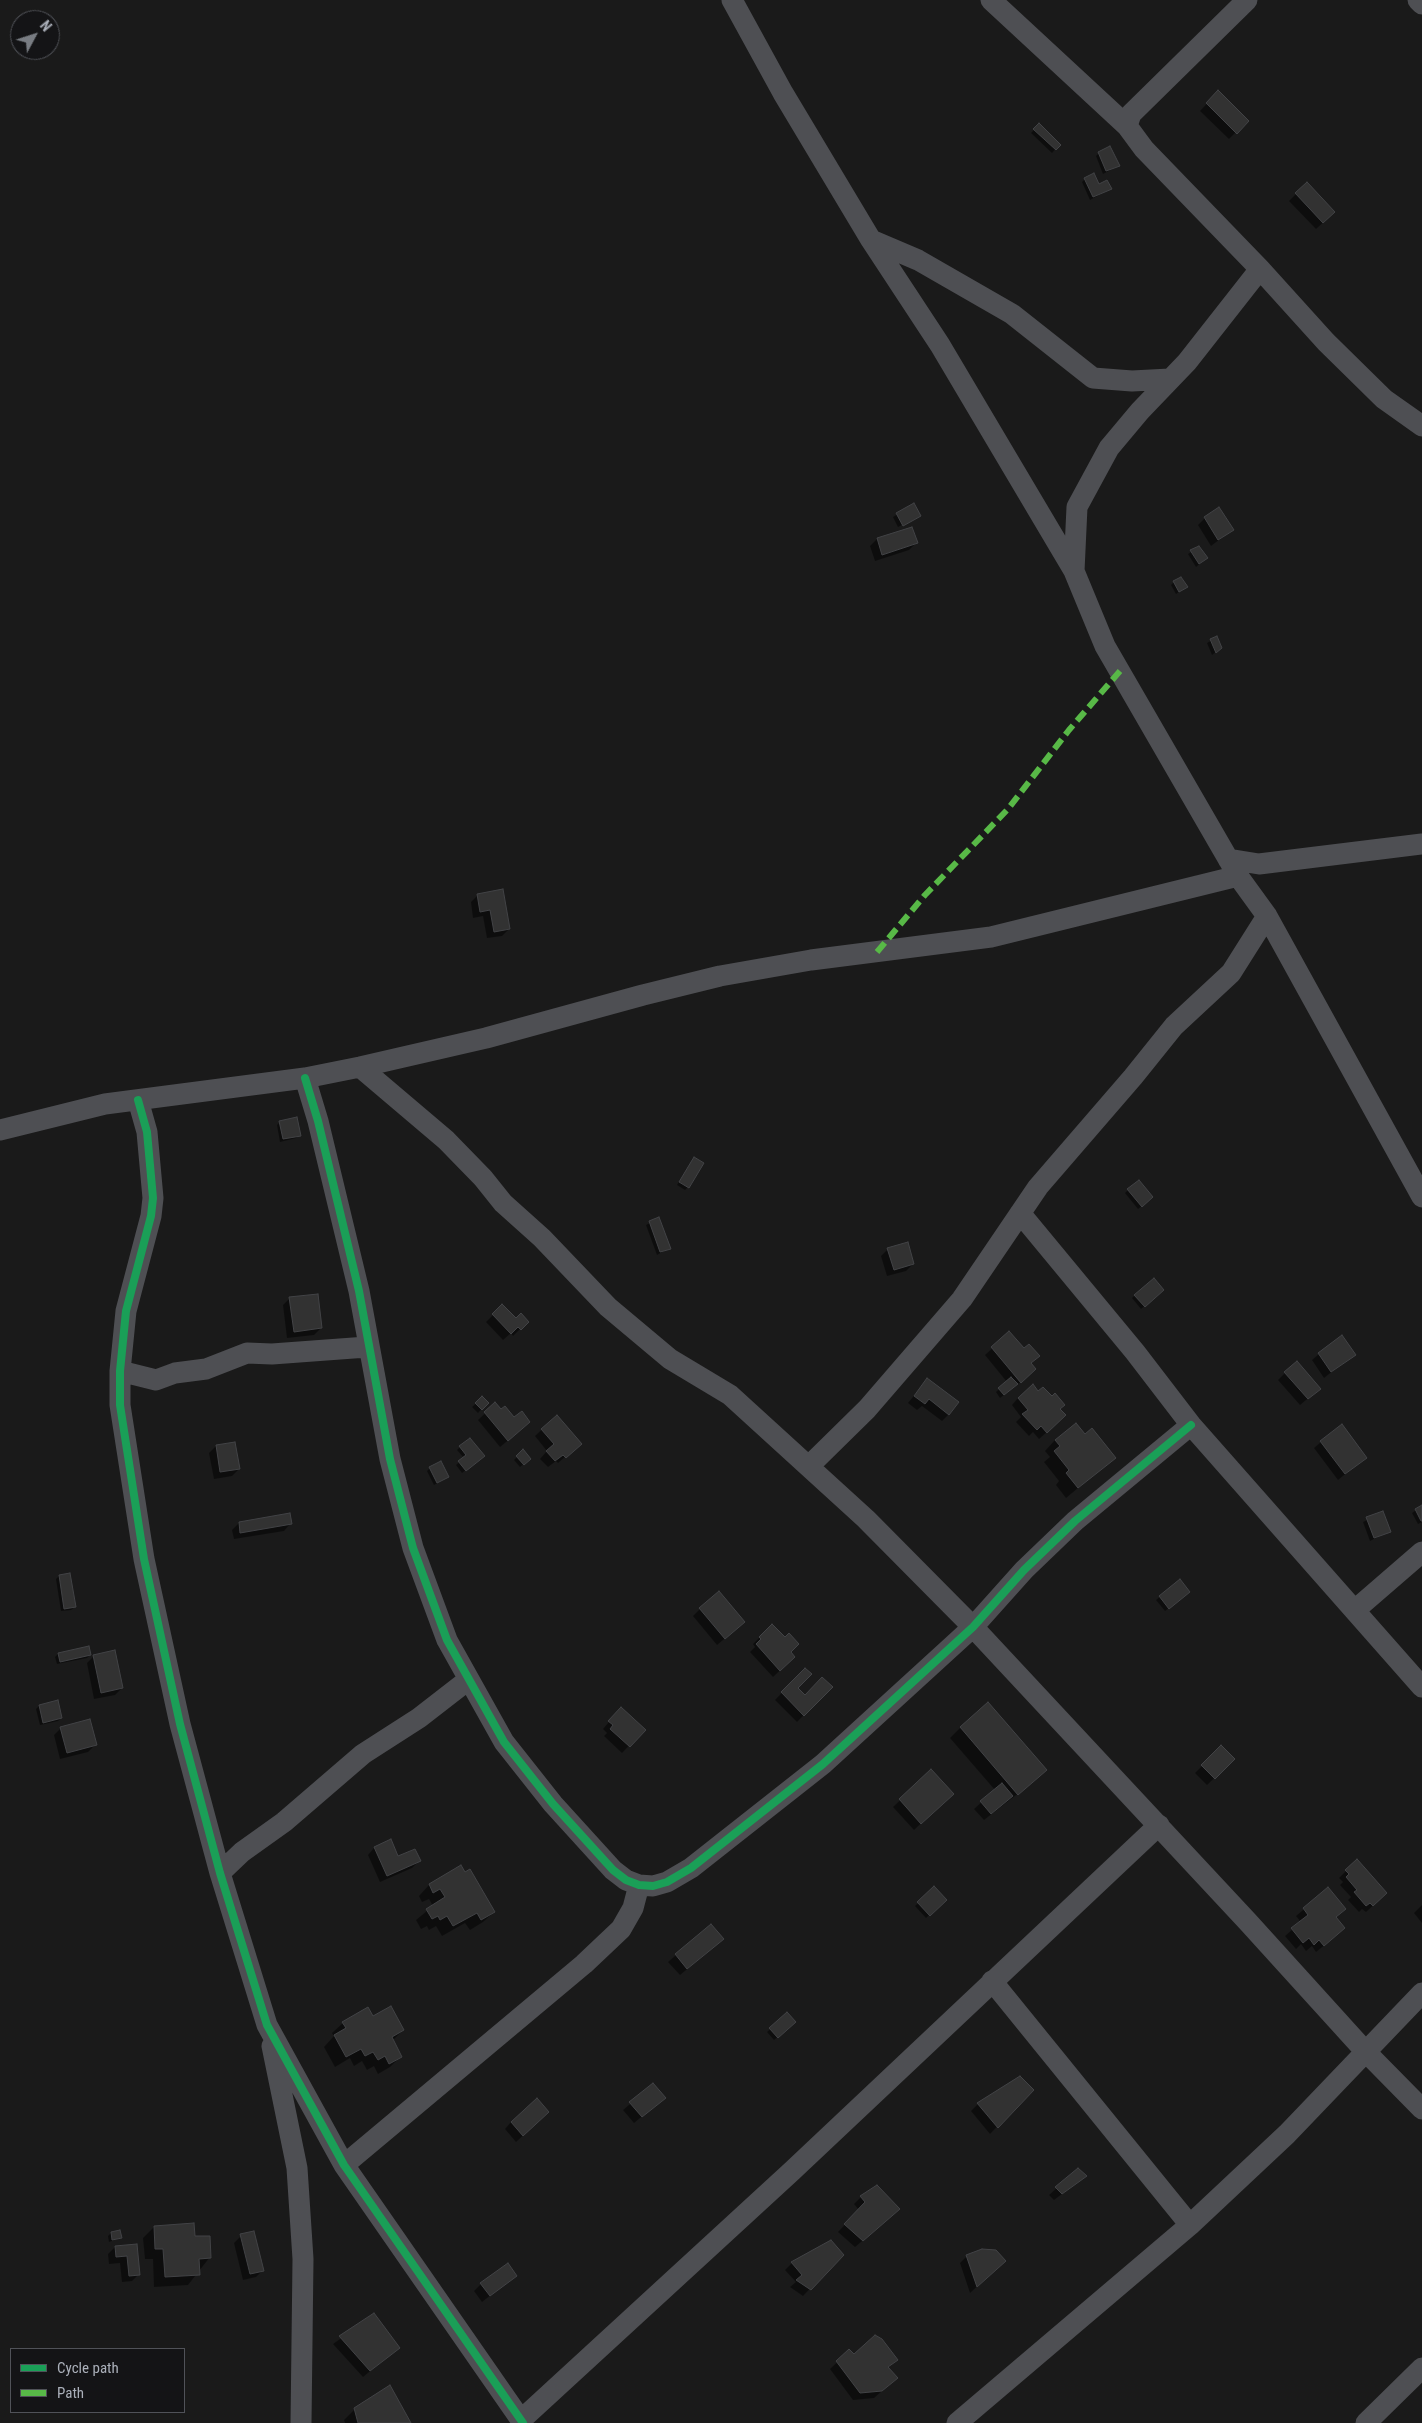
<!DOCTYPE html>
<style>
body{margin:0}
#map{position:relative;width:1422px;height:2423px;overflow:hidden;background:#1a1a1a;font-family:"Roboto Condensed",sans-serif}
canvas{display:block}
.legend{position:absolute;left:10px;top:2348px;width:175px;height:65px;box-sizing:border-box;background:#141416;border:1px solid #505258;margin:0;padding:6px 9px;list-style:none;font-size:15px;color:#abb0ba}
.legend li{display:flex;align-items:center;gap:10px;height:25px}
.legend b{width:25px;border:1px solid #505258}
.north{position:absolute;left:10px;top:10px;width:50px;height:50px;box-sizing:border-box;background:#141416;border:1px solid #505258;border-radius:50%;rotate:50deg;font-size:14px;font-weight:700;line-height:20px;text-align:center;color:#abb0ba}
.north::after{content:'';display:block;margin:auto;width:18px;height:22px;background:#787c82;clip-path:polygon(50% 0,100% 100%,50% 72%,0 100%)}
</style>
<div id="map">
<canvas width="1422" height="2423"></canvas>
<ul class="legend">
<li><b style="height:6px;background:#1a9f57"></b>Cycle path</li>
<li><b style="height:6px;background:#58b947"></b>Path</li>
</ul>
<div class="north">N</div>
</div>
<script>
const context = document.querySelector('canvas').getContext('2d');
context.lineJoin = 'round';
function fillPath(path, color) { context.fillStyle = color; context.fill(path, 'evenodd'); }
const shape = rows => new Path2D(rows.map(r => 'M' + r).join(''));
function stroke(path, color, width, dash) { context.strokeStyle = color; context.lineWidth = width; context.lineCap = dash ? 'butt' : 'round'; context.setLineDash(dash || []); context.stroke(path); }
fillPath(shape([
 [1218,92,1247,121,1229,139,1200,111],
 [1039,125,1059,145,1052,153,1031,133],
 [1099,153,1118,166,1103,174,1096,156],
 [1085,179,1098,185,1110,189,1090,200,1082,182],
 [1307,183,1327,219,1316,229,1289,201],
 [913,505,917,517,898,527,893,517],
 [1205,518,1232,530,1211,546,1198,525],
 [911,528,916,543,909,550,875,561,870,546,877,539],
 [1199,547,1203,561,1196,567,1188,554],
 [1174,582,1186,587,1176,594,1171,585],
 [1216,638,1221,648,1212,655,1207,643],
 [478,895,509,929,502,936,487,938,483,916,473,918,471,902],
 [280,1122,300,1135,296,1138,280,1142,277,1125],
 [691,1162,688,1187,685,1190,677,1185],
 [1128,1190,1149,1200,1138,1209,1125,1193],
 [658,1219,669,1248,657,1255,646,1225],
 [888,1249,913,1264,906,1271,887,1276,881,1256],
 [1159,1293,1141,1309,1132,1298,1135,1295],
 [290,1298,321,1328,314,1335,287,1338,283,1305],
 [502,1306,516,1320,527,1322,513,1336,511,1333,503,1340,486,1322],
 [1009,1333,1030,1364,1028,1376,1000,1398,996,1392,1007,1382,985,1355],
 [1319,1354,1354,1354,1324,1378,1312,1360],
 [1285,1373,1312,1395,1300,1405,1278,1380],
 [927,1380,949,1414,942,1421,922,1406,917,1410,908,1403],
 [1038,1393,1051,1398,1059,1409,1058,1422,1039,1439,1033,1432,1029,1436,1016,1422,1021,1417,1012,1405,1018,1398],
 [482,1398,487,1403,478,1413,472,1407],
 [495,1404,522,1429,500,1447,478,1420],
 [556,1416,573,1450,558,1463,556,1461,548,1467,540,1459,547,1451,535,1436],
 [1085,1436,1114,1458,1066,1498,1056,1485,1059,1481,1044,1462,1050,1457,1045,1451,1055,1440],
 [1321,1442,1366,1457,1338,1480,1314,1448],
 [216,1446,239,1469,232,1476,214,1479,209,1453],
 [460,1447,480,1458,462,1473,456,1465,464,1458,457,1450],
 [523,1451,530,1458,520,1467,514,1460],
 [430,1468,447,1477,434,1485,427,1471],
 [1422,1506,1422,1522,1418,1524,1412,1513],
 [1382,1513,1389,1531,1370,1541,1363,1522],
 [239,1523,290,1524,284,1531,234,1539,232,1530],
 [59,1576,75,1607,71,1610,61,1611,56,1579],
 [1179,1581,1185,1595,1165,1611,1156,1600],
 [700,1609,736,1629,717,1645,693,1616],
 [772,1625,794,1657,773,1677,750,1652,755,1647,753,1644],
 [58,1654,90,1655,87,1658,57,1664,55,1657],
 [94,1656,122,1688,115,1695,94,1699,87,1663],
 [805,1669,797,1688,805,1696,831,1687,797,1722,775,1700],
 [57,1702,61,1718,58,1721,40,1725,36,1709,39,1706],
 [614,1716,644,1730,622,1753,604,1736,607,1733,603,1729],
 [61,1728,95,1745,88,1752,60,1759,54,1735],
 [960,1728,1034,1781,984,1820,974,1809,995,1790,950,1738],
 [1221,1747,1234,1759,1207,1785,1195,1773],
 [931,1771,945,1800,914,1830,893,1807],
 [374,1848,398,1858,419,1861,412,1868,380,1882,368,1855],
 [461,1867,494,1912,483,1922,470,1930,465,1923,442,1936,436,1926,429,1930,427,1926,421,1929,416,1920,433,1906,429,1899,422,1902,419,1896,429,1885],
 [1346,1871,1379,1900,1366,1912,1362,1909,1359,1912,1348,1900,1351,1897,1340,1885,1343,1882,1339,1878],
 [934,1888,945,1900,926,1918,915,1906],
 [1328,1889,1335,1917,1337,1935,1316,1952,1312,1946,1306,1951,1301,1944,1296,1949,1285,1936,1301,1922,1296,1916],
 [1422,1905,1422,1923,1414,1913],
 [711,1925,715,1946,680,1975,668,1962],
 [787,2014,794,2022,774,2040,767,2032],
 [373,2018,403,2030,392,2041,401,2056,390,2067,378,2074,374,2066,367,2070,362,2061,354,2066,350,2058,335,2067,324,2047,334,2036,332,2033,343,2023],
 [1020,2078,1032,2090,990,2134,971,2111,978,2104],
 [653,2085,657,2104,634,2123,623,2110],
 [541,2119,516,2142,505,2129,511,2122],
 [1078,2169,1086,2176,1054,2200,1049,2195],
 [861,2197,892,2216,855,2247,838,2232,859,2210,854,2204],
 [154,2227,194,2238,210,2257,188,2285,154,2287,153,2259,145,2259,143,2238],
 [111,2233,120,2238,109,2242,108,2236],
 [241,2236,263,2270,256,2277,243,2280,234,2243],
 [136,2245,139,2274,132,2281,122,2282,120,2263,109,2264,108,2254,115,2247],
 [842,2255,803,2296,790,2287,796,2282,785,2270,792,2263],
 [967,2256,997,2268,970,2293,960,2263],
 [515,2276,482,2302,474,2291,481,2284],
 [374,2315,398,2348,363,2377,333,2344],
 [849,2351,854,2356,896,2359,888,2368,889,2385,874,2398,853,2400,830,2369],
 [355,2409,409,2423,345,2423,344,2420]
]), '#0007');
const building = shape([
 [1218,90,1249,121,1237,134,1206,103,1218,90],
 [1039,123,1061,145,1056,150,1033,129,1039,123],
 [1110,146,1120,166,1106,171,1098,152,1110,146],
 [1094,173,1099,184,1107,180,1112,189,1093,197,1084,178,1094,173],
 [1307,182,1335,212,1323,223,1295,193,1307,182],
 [914,503,921,516,903,526,896,513,914,503],
 [1219,507,1234,530,1218,540,1204,517,1219,507],
 [912,527,918,543,882,555,877,538,912,527],
 [1199,546,1208,558,1199,564,1190,550,1199,546],
 [1181,577,1188,587,1179,592,1173,581,1181,577],
 [1217,636,1222,648,1216,653,1210,639,1217,636],
 [503,889,510,929,494,932,490,910,480,912,477,894,503,889],
 [297,1117,301,1136,283,1139,279,1121,297,1117],
 [694,1157,704,1163,689,1188,679,1182,694,1157],
 [1139,1180,1153,1197,1142,1207,1127,1189,1139,1180],
 [659,1217,671,1249,660,1252,649,1221,659,1217],
 [908,1242,914,1264,894,1270,887,1248,908,1242],
 [1154,1278,1164,1290,1145,1307,1134,1295,1154,1278],
 [318,1294,322,1328,294,1332,289,1297,318,1294],
 [502,1304,516,1318,521,1313,529,1322,521,1330,518,1327,511,1334,492,1314,502,1304],
 [1009,1331,1024,1348,1029,1344,1040,1356,1031,1363,1036,1369,1021,1383,991,1347,1009,1331],
 [1342,1335,1356,1355,1331,1372,1318,1353,1342,1335],
 [1297,1361,1321,1389,1308,1399,1284,1372,1297,1361],
 [1011,1377,1018,1384,1004,1395,998,1388,1011,1377],
 [927,1378,959,1402,949,1415,929,1399,925,1404,914,1396,927,1378],
 [1033,1384,1038,1391,1043,1387,1052,1396,1055,1393,1065,1405,1060,1409,1066,1415,1047,1433,1041,1426,1037,1430,1022,1414,1028,1410,1018,1398,1033,1384],
 [482,1396,489,1403,482,1410,475,1403,482,1396],
 [495,1402,501,1409,505,1406,514,1417,522,1411,530,1422,508,1441,484,1412,495,1402],
 [557,1415,582,1444,566,1458,563,1455,555,1461,546,1451,554,1444,541,1429,557,1415],
 [1076,1423,1085,1434,1092,1428,1116,1458,1078,1488,1066,1473,1069,1470,1054,1451,1060,1446,1055,1440,1076,1423],
 [1342,1424,1367,1458,1345,1474,1320,1441,1342,1424],
 [470,1438,485,1456,466,1471,458,1461,466,1455,459,1446,470,1438],
 [235,1442,240,1469,220,1472,216,1445,235,1442],
 [523,1449,531,1459,524,1465,516,1456,523,1449],
 [441,1461,449,1477,437,1483,429,1467,441,1461],
 [1422,1505,1422,1521,1421,1521,1415,1509,1422,1505],
 [1383,1511,1391,1532,1374,1538,1366,1517,1383,1511],
 [290,1513,292,1524,240,1533,239,1522,290,1513],
 [70,1573,76,1607,64,1609,59,1575,70,1573],
 [1180,1579,1190,1592,1169,1609,1159,1596,1180,1579],
 [719,1591,745,1622,725,1639,699,1608,719,1591],
 [772,1624,785,1637,789,1633,799,1644,791,1652,795,1657,780,1671,756,1644,761,1639,759,1637,772,1624],
 [89,1646,91,1655,60,1662,58,1653,89,1646],
 [115,1650,123,1688,101,1693,93,1655,115,1650],
 [805,1668,812,1674,798,1688,805,1695,822,1677,833,1687,804,1716,781,1692,805,1668],
 [58,1700,62,1718,43,1723,39,1705,58,1700],
 [988,1702,1047,1770,1018,1795,960,1727,988,1702],
 [621,1707,646,1730,630,1747,610,1729,613,1725,608,1721,621,1707],
 [90,1719,97,1745,67,1753,60,1727,90,1719],
 [1221,1745,1235,1759,1215,1779,1201,1765,1221,1745],
 [931,1769,954,1794,921,1824,899,1799,931,1769],
 [1002,1783,1013,1796,991,1814,980,1801,1002,1783],
 [391,1839,398,1856,415,1849,421,1861,387,1876,374,1847,391,1839],
 [1357,1859,1387,1893,1373,1906,1370,1903,1366,1906,1354,1892,1357,1890,1346,1877,1349,1874,1345,1870,1357,1859],
 [461,1865,465,1872,470,1869,495,1912,481,1920,477,1913,453,1926,447,1916,440,1920,438,1916,432,1919,426,1909,445,1897,440,1889,433,1893,429,1884,461,1865],
 [934,1886,947,1900,930,1916,917,1902,934,1886],
 [1328,1887,1346,1909,1336,1917,1345,1928,1324,1946,1319,1940,1314,1945,1309,1938,1303,1943,1291,1928,1308,1915,1303,1908,1328,1887],
 [711,1924,724,1939,687,1969,675,1954,711,1924],
 [391,2006,404,2030,392,2037,402,2057,389,2064,385,2056,378,2060,373,2052,365,2056,361,2049,346,2057,334,2035,346,2028,342,2022,368,2007,373,2016,391,2006],
 [787,2012,796,2022,778,2038,769,2028,787,2012],
 [1020,2076,1034,2090,998,2128,977,2103,1020,2076],
 [653,2083,666,2098,642,2117,629,2102,653,2083],
 [537,2098,549,2112,523,2136,511,2122,537,2098],
 [1078,2168,1087,2176,1062,2194,1055,2187,1078,2168],
 [877,2185,900,2209,863,2241,844,2224,865,2202,860,2196,877,2185],
 [194,2223,195,2236,210,2236,211,2258,199,2259,200,2275,165,2277,163,2249,155,2249,154,2226,194,2223],
 [120,2230,122,2238,112,2240,111,2232,120,2230],
 [254,2231,264,2271,250,2274,240,2234,254,2231],
 [831,2240,844,2255,811,2290,796,2280,802,2275,791,2262,831,2240],
 [137,2244,140,2275,129,2276,127,2256,116,2257,115,2246,137,2244],
 [982,2249,996,2250,1006,2261,977,2287,966,2255,982,2249],
 [508,2263,517,2276,490,2296,480,2283,508,2263],
 [374,2313,400,2348,370,2371,339,2336,374,2313],
 [875,2335,882,2339,898,2360,888,2367,898,2378,882,2391,860,2393,836,2361,849,2349,854,2354,875,2335],
 [390,2385,411,2423,358,2423,354,2408,390,2385]
]);
fillPath(building, '#323232');
stroke(building, '#424346', 1);
stroke(shape([
 [732,0,783,93,871,240,940,345,1074,571,1105,646,1238,876,1267,916,1422,1197],
 [991,0,1127,126],
 [1247,0,1131,114,1127,126,1144,149,1260,269,1326,342,1384,399,1422,426],
 [1418,0,1422,4],
 [871,240,918,260,1012,314,1093,378,1132,381,1170,379],
 [1074,571,1077,507,1109,448,1140,411,1187,362,1260,269],
 [1228,859,1259,864,1422,844],
 [360,1067,446,1140,483,1178,503,1203,542,1238,608,1307,670,1359,730,1395,866,1519,973,1627,1248,1922,1365,2051,1422,2109],
 [305,1078,318,1121,359,1291,390,1459,413,1548,447,1640,504,1742,553,1804,613,1870,626,1880,639,1885,653,1886,667,1882,691,1868,823,1764,973,1627,1024,1570,1075,1521,1191,1425],
 [138,1100,147,1132,153,1198,151,1216,126,1311,120,1371,120,1405,144,1559,180,1724,220,1873,267,2025,344,2165,523,2423],
 [0,1130,105,1104,305,1078,360,1067,486,1038,643,995,720,976,811,960,991,937,1238,876],
 [1020,1213,1135,1352,1191,1425,1422,1687],
 [120,1371,156,1380,175,1373,206,1369,247,1353,272,1354,367,1347],
 [809,1466,867,1409,962,1299,1038,1187,1133,1077,1174,1026,1231,973,1267,916],
 [1355,1610,1422,1552],
 [220,1873,242,1852,284,1822,363,1754,419,1718,468,1680],
 [992,1981,1190,2225],
 [272,2046,297,2168,303,2259,301,2423],
 [344,2165,584,1964,621,1929,633,1908,639,1885],
 [521,2420,792,2171,1159,1825],
 [957,2423,1190,2225,1287,2134,1422,1993],
 [1366,2423,1422,2368]
]), '#4e4f53', 21);
stroke(shape([
 [877,952,925,895,1008,809,1069,730,1120,671]
]), '#58b947', 6, [12, 6]);
stroke(shape([
 [305,1078,318,1121,359,1291,390,1459,413,1548,447,1640,504,1742,553,1804,613,1870,626,1880,639,1885,653,1886,667,1882,691,1868,823,1764,973,1627,1024,1570,1075,1521,1191,1425],
 [138,1100,147,1132,153,1198,151,1216,126,1311,120,1371,120,1405,144,1559,180,1724,220,1873,267,2025,344,2165,523,2423]
]), '#1a9f57', 8);
</script>
